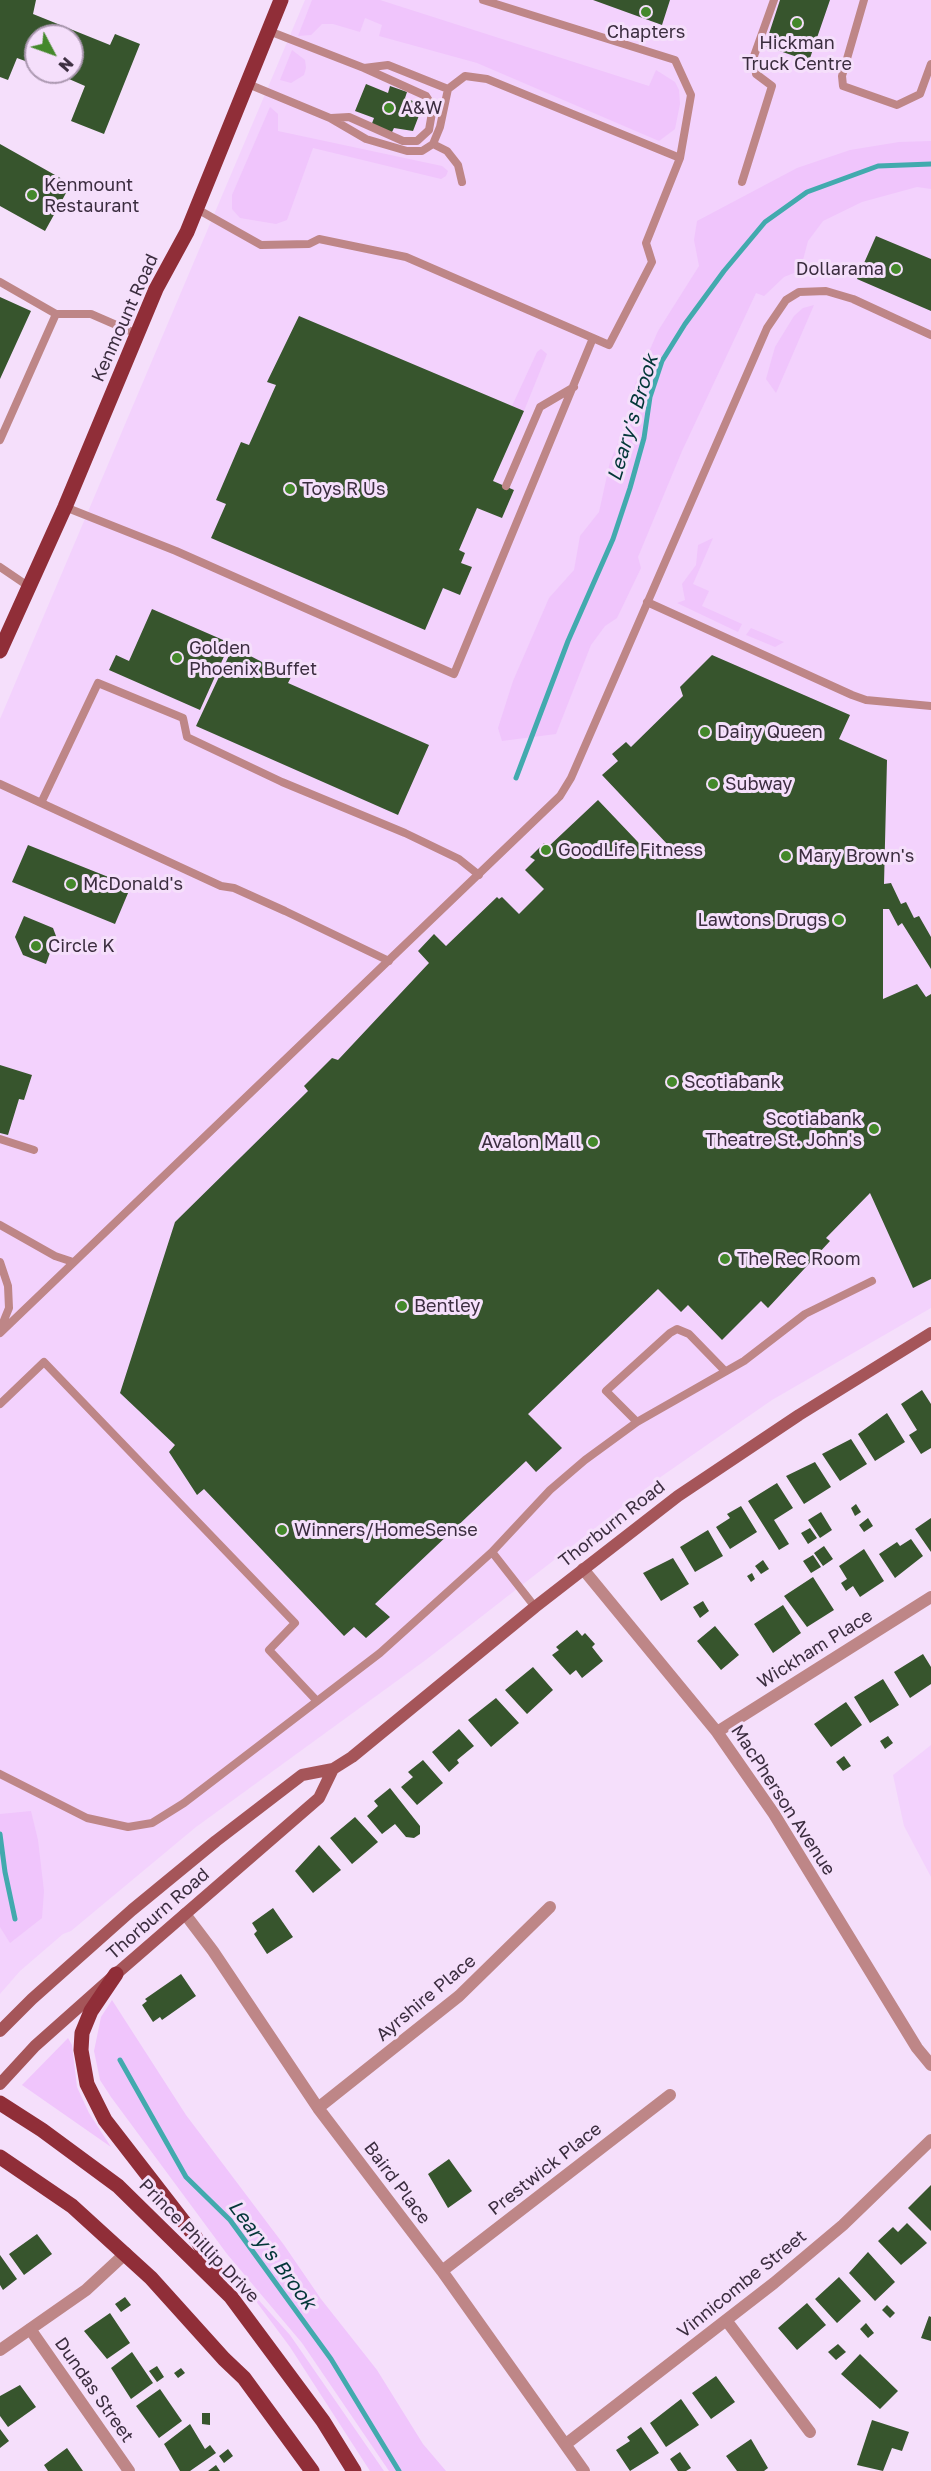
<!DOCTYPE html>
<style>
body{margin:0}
#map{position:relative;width:931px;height:2471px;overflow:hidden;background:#f5dffb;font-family:"Golos Text",sans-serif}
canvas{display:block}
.north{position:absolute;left:24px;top:24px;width:60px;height:60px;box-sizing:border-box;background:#f5dffb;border:2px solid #ab98b0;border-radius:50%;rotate:131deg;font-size:16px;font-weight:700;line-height:24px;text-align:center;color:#3b2d3f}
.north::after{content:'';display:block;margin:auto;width:21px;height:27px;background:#44882b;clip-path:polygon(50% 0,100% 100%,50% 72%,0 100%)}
</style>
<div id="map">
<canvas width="931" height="2471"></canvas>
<div class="north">N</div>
</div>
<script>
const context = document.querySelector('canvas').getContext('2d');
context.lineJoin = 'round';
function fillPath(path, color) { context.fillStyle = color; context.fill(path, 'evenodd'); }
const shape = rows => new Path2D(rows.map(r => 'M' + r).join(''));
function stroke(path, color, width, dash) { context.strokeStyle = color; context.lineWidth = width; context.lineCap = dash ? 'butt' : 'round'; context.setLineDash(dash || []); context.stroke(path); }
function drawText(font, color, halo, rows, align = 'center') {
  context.font = font + ' "Golos Text",sans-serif'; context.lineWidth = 6; context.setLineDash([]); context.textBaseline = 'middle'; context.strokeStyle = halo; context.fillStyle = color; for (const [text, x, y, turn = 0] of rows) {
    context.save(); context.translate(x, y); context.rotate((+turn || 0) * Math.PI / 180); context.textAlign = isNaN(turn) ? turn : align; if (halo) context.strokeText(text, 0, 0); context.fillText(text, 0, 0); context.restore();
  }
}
fillPath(shape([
 [305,0,931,0,931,1308,772,1400,662,1476,427,1659,196,1827,71,1931,63,1934,20,1971,0,1994,0,719],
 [931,1745,931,1877,904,1826,893,1775]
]), '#f3d2fd');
fillPath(shape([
 [312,0,380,0,649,86,656,70,675,82,679,90,680,104,675,129,659,141,477,63,379,36,382,25,365,18,360,32,333,24,322,24,311,35,298,36],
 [292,50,305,60,306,68,304,75,291,83,280,80],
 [270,107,278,114,278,131,442,166,448,171,446,176,441,179,313,148,287,220,276,224,240,218,232,209,232,195],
 [931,141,931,189,917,187,862,202,823,221,808,241,803,260,809,266,820,269,804,269,784,277,764,296,756,293,682,451,638,557,641,568,617,618,605,626,591,645,556,734,502,741,498,728,513,681,549,598,574,570,580,536,599,512,610,462,628,419,635,384,658,331,699,266,694,240,697,221,797,168,850,150,899,142],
 [814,305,776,393,766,379,775,347,794,316,803,308],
 [541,349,547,354,524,411,512,406,537,352],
 [713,538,693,584,709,591,702,606,742,624,738,632,677,603,685,600,682,584,696,565,698,545],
 [751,628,784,642,775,647,746,635],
 [31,1811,38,1840,44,1891,42,1918,10,1943,0,1927,0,1814],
 [112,2000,186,2115,284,2245,321,2299,377,2370,423,2444,446,2471,389,2471,302,2343,227,2254,111,2097,100,2080,94,2051,101,2017],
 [68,2038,72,2045,77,2087,89,2113,111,2147,22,2085],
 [238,2277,290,2335,384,2471,370,2471,290,2347]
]), '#f0c5fc');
stroke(shape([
 [516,778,568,641,613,539,630,488,644,438,650,397,662,361,685,324,724,271,765,222,807,192,878,166,931,164],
 [0,1834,5,1872,15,1919],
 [120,2060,186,2177,230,2220,331,2359,399,2471]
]), '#42aaae', 5);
fillPath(shape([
 [0,0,36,0,33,14,110,45,115,34,140,44,104,134,71,121,85,86,53,72,72,72,72,36,36,36,36,65,17,58,8,80,0,77],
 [593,0,670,0,662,25],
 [780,0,830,0,809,61,765,46],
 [366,84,388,93,390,86,407,92,405,98,423,105,413,131,394,128,391,134,371,126,374,118,355,111],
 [0,144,71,184,45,231,0,206],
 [876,236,931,259,931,311,857,279],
 [0,297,31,311,0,379],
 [299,316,524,411,493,481,514,490,502,518,477,508,459,550,465,553,461,563,472,567,460,595,443,588,425,630,211,538,226,504,216,500,241,442,249,445,276,385,267,382],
 [152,609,230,643,200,710,109,670,116,655,129,661],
 [233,647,291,677,288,683,429,745,398,815,196,726],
 [712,655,850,715,839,739,887,760,884,884,891,883,901,904,906,902,914,918,919,916,931,937,931,969,902,923,898,926,889,909,883,909,883,999,917,984,926,997,931,994,931,1279,913,1288,870,1193,826,1238,830,1241,768,1308,761,1301,722,1340,688,1305,681,1312,658,1289,528,1414,562,1448,536,1472,526,1461,375,1604,390,1617,366,1638,354,1627,344,1636,204,1489,197,1495,169,1452,175,1445,120,1393,175,1222,308,1091,304,1086,332,1058,338,1060,429,963,418,951,434,934,446,946,497,897,499,899,502,897,519,914,544,889,525,870,535,860,530,857,544,843,548,847,598,800,655,860,669,846,602,775,618,761,612,754,626,742,631,747,683,696,680,687],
 [28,845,131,886,115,924,12,882],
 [24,916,53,928,56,936,46,964,23,955,15,937],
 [0,1065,32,1075,24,1100,19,1099,8,1135,0,1133],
 [922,1390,931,1404,931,1448,921,1454,909,1435,917,1430,901,1404],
 [887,1413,905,1442,875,1461,858,1434],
 [851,1439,867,1464,840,1481,822,1454],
 [815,1462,831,1487,804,1504,786,1476],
 [777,1483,793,1508,774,1520,789,1544,779,1550,748,1501],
 [856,1504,861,1512,855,1516,851,1508],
 [741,1506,757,1532,730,1549,716,1527,730,1518,727,1514],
 [821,1512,832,1530,820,1538,808,1520],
 [868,1518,873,1526,864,1532,859,1525],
 [931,1518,931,1552,915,1529],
 [810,1528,817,1538,808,1544,801,1533],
 [708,1530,723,1556,695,1572,680,1547],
 [911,1539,923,1556,895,1578,879,1554,897,1542,900,1546],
 [824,1546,833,1559,823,1566,814,1553],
 [864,1549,884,1581,860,1597,853,1586,846,1591,841,1583,847,1579,839,1566],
 [813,1555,821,1567,811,1573,803,1561],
 [673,1558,689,1584,661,1601,643,1573],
 [763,1560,769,1569,761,1574,755,1566],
 [752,1573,755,1579,751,1582,747,1576],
 [813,1577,834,1610,807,1627,784,1596],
 [703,1601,709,1611,700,1618,693,1607],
 [783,1605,801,1633,773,1653,754,1624],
 [715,1626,739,1655,721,1670,697,1641],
 [577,1630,582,1636,585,1633,595,1644,592,1647,603,1661,582,1678,576,1670,570,1675,552,1655,559,1650,556,1647],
 [923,1654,931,1667,931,1684,910,1698,894,1672],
 [533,1667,553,1690,527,1714,505,1690],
 [883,1679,899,1705,870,1723,854,1697],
 [496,1698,519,1723,491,1747,468,1720],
 [846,1702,862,1725,831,1747,814,1724],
 [459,1729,474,1746,457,1760,459,1763,449,1772,432,1752],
 [888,1736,893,1743,885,1749,880,1741],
 [844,1756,851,1766,843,1771,836,1762],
 [423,1760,443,1783,417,1805,401,1787,413,1777,408,1772],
 [390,1788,420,1826,420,1834,414,1838,406,1837,395,1824,382,1834,367,1816,378,1806,374,1801],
 [355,1817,378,1842,352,1864,330,1838],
 [319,1845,341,1870,313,1893,295,1871],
 [273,1908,293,1937,267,1954,254,1934,257,1931,252,1923],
 [181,1974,196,1996,162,2020,160,2017,153,2022,142,2005,147,2001,145,1999],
 [449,2159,472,2191,448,2208,428,2174],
 [931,2185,931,2231,908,2208],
 [907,2223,927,2243,901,2265,878,2241,893,2227,898,2232],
 [37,2234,52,2254,24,2275,9,2254],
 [868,2252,895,2282,875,2301,849,2273],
 [0,2255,17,2279,3,2290,0,2285],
 [839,2277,861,2301,837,2323,815,2299],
 [125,2297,131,2305,121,2312,115,2304],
 [807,2303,826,2325,797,2350,778,2328],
 [887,2305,895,2313,890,2318,882,2310],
 [110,2313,130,2343,107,2359,84,2331],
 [929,2316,931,2317,931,2341,921,2338],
 [866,2323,874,2333,868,2338,860,2329],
 [838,2344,846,2352,836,2360,828,2352],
 [132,2352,153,2383,131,2399,111,2368],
 [860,2354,898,2391,880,2409,841,2374],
 [157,2366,164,2377,157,2382,149,2371],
 [181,2368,185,2373,178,2378,174,2373],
 [716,2376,735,2402,711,2419,692,2393],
 [20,2385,36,2407,8,2427,0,2416,0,2396],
 [160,2389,182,2421,159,2438,136,2406],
 [681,2399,699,2425,666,2447,650,2423],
 [202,2413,210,2413,210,2425,202,2424],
 [872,2420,909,2432,902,2451,892,2448,883,2471,857,2465],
 [190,2424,205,2449,210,2445,216,2453,190,2471,180,2471,164,2444],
 [641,2427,659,2453,630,2471,616,2450,630,2441,627,2437],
 [0,2429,9,2441,0,2448],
 [751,2439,768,2468,764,2471,737,2471,726,2456],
 [67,2448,83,2471,48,2471,44,2465],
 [228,2449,233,2456,224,2463,219,2456],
 [680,2452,691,2468,686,2471,678,2471,670,2459],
 [216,2465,220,2471,208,2471]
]), '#37552d');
stroke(shape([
 [864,0,842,76,843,86,897,105,920,94,931,64],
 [248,84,330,118,366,139,407,151,422,151,433,144,440,127,448,89,388,65,364,68,269,31],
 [448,89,465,76,487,79,680,158],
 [331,118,349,117,403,141,417,141,429,130,433,107,426,96,364,68],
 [433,144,447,151,458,165,462,182],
 [742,182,772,86,756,74,754,56,774,0],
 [197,209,261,245,309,244,319,239,406,257,593,338],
 [0,282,56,314],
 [0,440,56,314,91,314,137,334],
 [506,486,540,407,574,387],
 [65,507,176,551,454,674,593,338,609,345,652,262,646,243,680,158,691,95,675,60,483,0],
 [0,567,28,586],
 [647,602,852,695,866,700,931,706],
 [0,784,221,886,234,888,285,911,389,961],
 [41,803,98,683,183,718,187,737,282,782,405,833,459,859,479,875],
 [0,1139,34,1150],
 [0,1225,55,1256,73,1262],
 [0,1262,8,1286,9,1308,0,1330],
 [0,1333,560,796,571,778,767,328,786,300,799,292,826,291,853,299,931,335],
 [0,1404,44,1362,295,1623,269,1650,316,1700],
 [637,1422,606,1391,670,1333,677,1329,689,1334,725,1371],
 [492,1552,550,1490,585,1460,637,1422,744,1361,805,1314,872,1281],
 [0,1774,87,1818,128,1827,152,1823,184,1803,380,1653,492,1552,535,1607]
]), '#be8687', 8);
stroke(shape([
 [583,1569,717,1732,774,1814,917,2048,931,2065],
 [717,1732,931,1597],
 [185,1914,213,1951,318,2108,442,2271,584,2471],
 [318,2108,459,1996,550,1907],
 [442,2271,670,2095],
 [726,2320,810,2432],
 [30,2329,129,2471],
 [0,2350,86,2290,126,2253],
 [566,2444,774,2283,843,2225,931,2140]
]), '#be8687', 12);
stroke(shape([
 [0,2031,32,1999,132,1910,216,1841,302,1775,333,1769,352,1757,535,1607,678,1496,799,1415,931,1333],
 [0,2084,35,2046,116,1974,319,1798,333,1769]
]), '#a55559', 12);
stroke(shape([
 [0,651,65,507,156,289,187,232,281,0],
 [116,1974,91,2011,82,2033,81,2050,87,2084,105,2120,194,2235,217,2274],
 [0,2103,42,2130,118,2186,231,2297,323,2421,354,2471],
 [0,2157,72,2206,151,2278,224,2359,244,2378,312,2471]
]), '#902e38', 15);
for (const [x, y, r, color] of [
 [646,12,6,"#44882b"],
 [797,23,6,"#44882b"],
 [389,108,6,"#44882b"],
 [32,195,6,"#44882b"],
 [896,269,6,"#44882b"],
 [290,489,6,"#44882b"],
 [177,658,6,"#44882b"],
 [705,732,6,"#44882b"],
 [713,784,6,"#44882b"],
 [546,850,6,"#44882b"],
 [786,856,6,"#44882b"],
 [71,884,6,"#44882b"],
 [839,920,6,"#44882b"],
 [36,946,6,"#44882b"],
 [672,1082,6,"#44882b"],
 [874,1129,6,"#44882b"],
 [593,1142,6,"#44882b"],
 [725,1259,6,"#44882b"],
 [402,1306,6,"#44882b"],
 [282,1530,6,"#44882b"]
]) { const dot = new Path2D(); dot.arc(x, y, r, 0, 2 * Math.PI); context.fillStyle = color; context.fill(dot); stroke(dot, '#f5dffb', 2); }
drawText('18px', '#3b2d3f', '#f5dffb', [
 ["Chapters",646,32,"center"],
 ["Hickman",797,43,"center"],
 ["Truck Centre",797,64,"center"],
 ["A&W",401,108],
 ["Kenmount",44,185],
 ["Restaurant",44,206],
 ["Dollarama",884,269,"right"],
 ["Toys R Us",302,489],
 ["Golden",189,648],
 ["Phoenix Buffet",189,669],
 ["Dairy Queen",717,732],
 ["Subway",725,784],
 ["GoodLife Fitness",558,850],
 ["Mary Brown's",798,856],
 ["McDonald's",83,884],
 ["Lawtons Drugs",827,920,"right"],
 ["Circle K",48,946],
 ["Scotiabank",684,1082],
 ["Scotiabank",862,1119,"right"],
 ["Theatre St. John's",862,1140,"right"],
 ["Avalon Mall",581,1142,"right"],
 ["The Rec Room",737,1259],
 ["Bentley",414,1306],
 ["Winners/HomeSense",294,1530]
], 'left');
drawText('18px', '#3b2d3f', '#f5dffb', [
 ["Kenmount Road",125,318,-66],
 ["Thorburn Road",612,1524,-38],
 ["Wickham Place",815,1649,-32],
 ["MacPherson Avenue",783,1800,57],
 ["Thorburn Road",158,1914,-41],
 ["Ayrshire Place",426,1998,-40],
 ["Prestwick Place",545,2169,-38],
 ["Baird Place",397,2183,53],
 ["Prince Phillip Drive",199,2241,46],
 ["Vinnicombe Street",742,2284,-39],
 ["Dundas Street",94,2390,55]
]);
drawText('italic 20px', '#033738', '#f5dffb', [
 ["Leary's Brook",633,418,-73],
 ["Leary's Brook",272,2255,53]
]);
</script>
